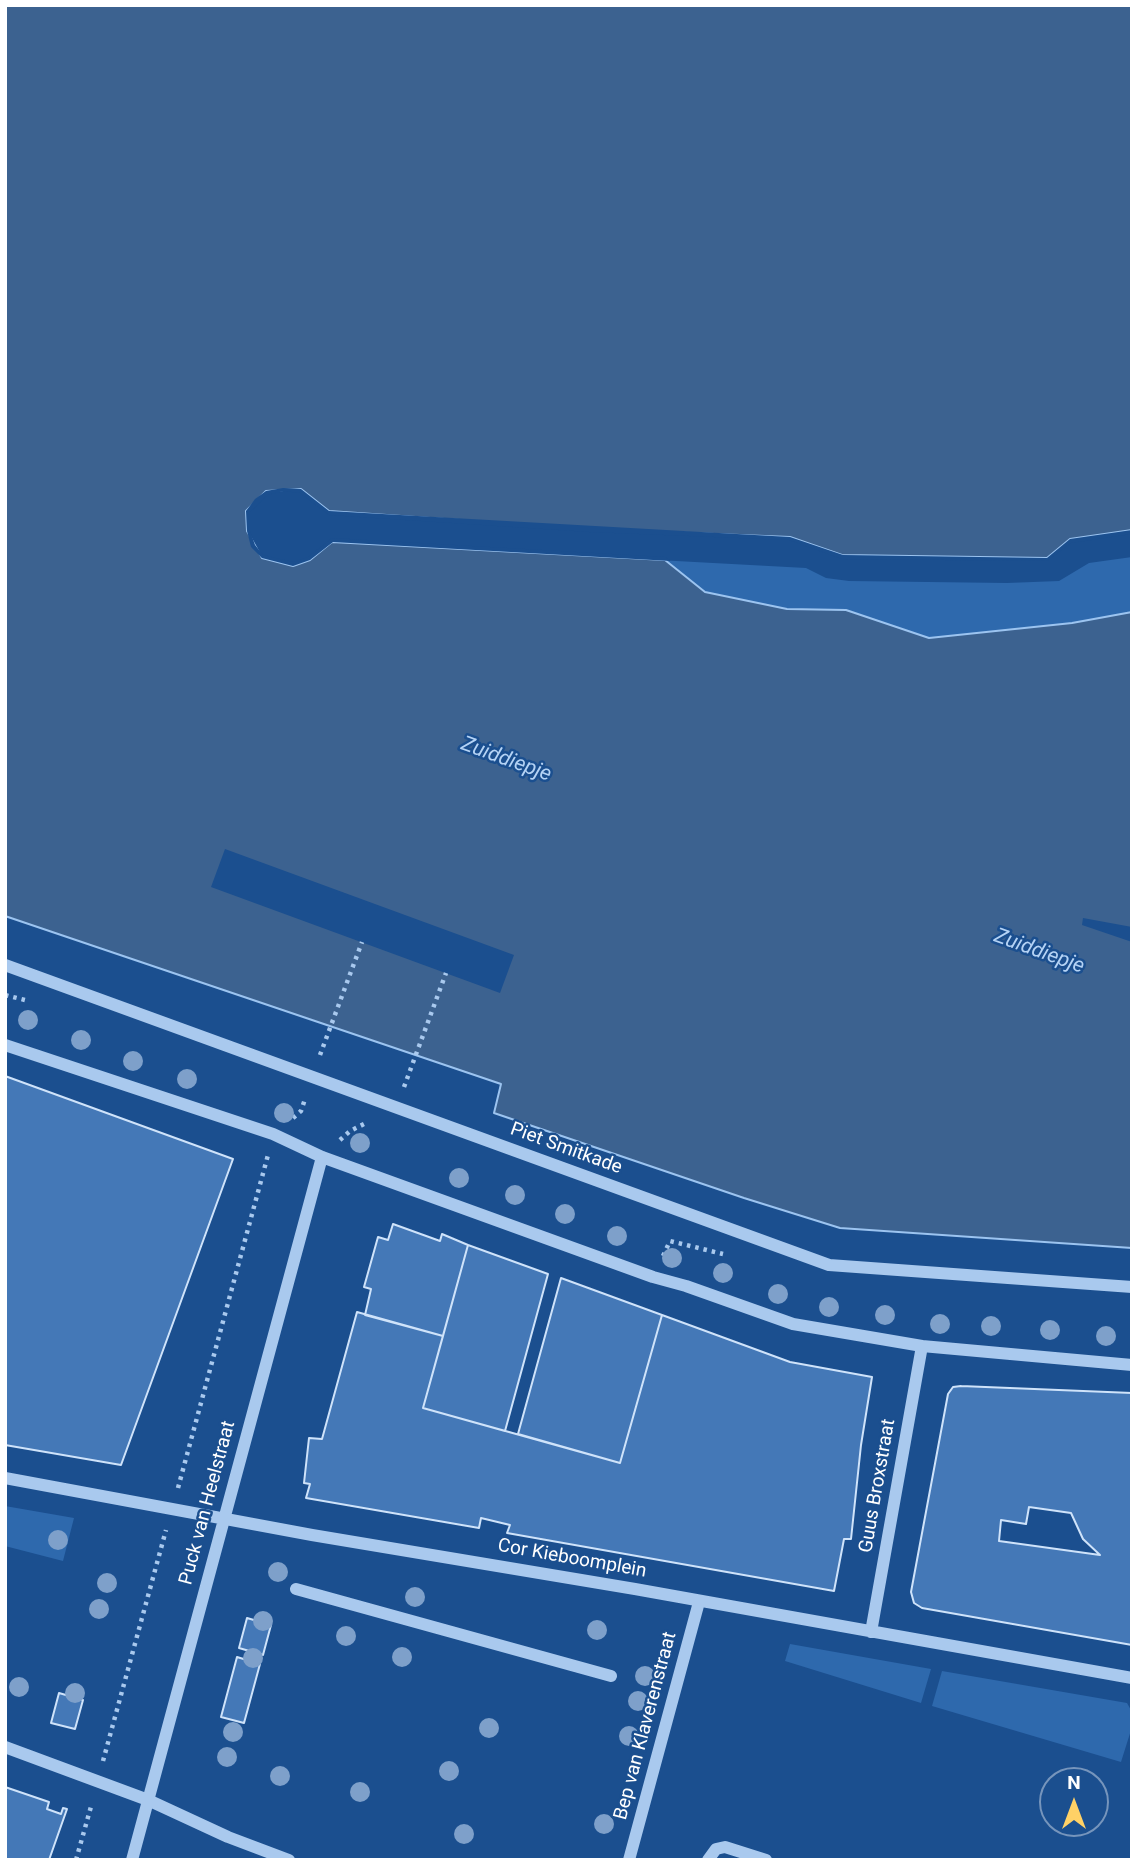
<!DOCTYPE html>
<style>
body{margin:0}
#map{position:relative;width:1137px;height:1865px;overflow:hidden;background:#1b4f8f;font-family:Roboto,sans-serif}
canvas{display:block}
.frame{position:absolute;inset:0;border:7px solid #fff;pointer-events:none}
.north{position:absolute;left:1039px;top:1767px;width:70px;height:70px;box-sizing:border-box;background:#1b4f8f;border:2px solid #7695bc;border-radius:50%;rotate:0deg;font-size:19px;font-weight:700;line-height:28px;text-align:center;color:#fff}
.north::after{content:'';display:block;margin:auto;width:24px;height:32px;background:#ffd166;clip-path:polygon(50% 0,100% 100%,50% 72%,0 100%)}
</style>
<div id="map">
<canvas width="1137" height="1865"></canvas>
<div class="frame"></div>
<div class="north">N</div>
</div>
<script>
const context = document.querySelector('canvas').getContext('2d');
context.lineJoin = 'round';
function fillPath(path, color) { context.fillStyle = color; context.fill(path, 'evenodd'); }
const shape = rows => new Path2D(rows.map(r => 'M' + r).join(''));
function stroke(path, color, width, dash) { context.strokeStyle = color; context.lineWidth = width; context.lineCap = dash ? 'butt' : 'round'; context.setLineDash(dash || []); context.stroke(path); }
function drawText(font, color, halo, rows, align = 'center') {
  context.font = font + ' Roboto,sans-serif'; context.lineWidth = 5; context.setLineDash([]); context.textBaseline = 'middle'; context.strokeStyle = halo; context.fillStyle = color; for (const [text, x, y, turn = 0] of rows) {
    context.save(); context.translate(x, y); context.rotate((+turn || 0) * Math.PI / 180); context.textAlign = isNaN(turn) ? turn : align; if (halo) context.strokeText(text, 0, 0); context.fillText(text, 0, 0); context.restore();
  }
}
fillPath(shape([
 [398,546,806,568,826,578,849,581,1007,583,1059,581,1089,563,1132,557,1132,721],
 [5,1506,74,1518,63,1561,5,1546],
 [790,1644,931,1669,921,1703,785,1661],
 [942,1671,1127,1703,1132,1712,1132,1727,1121,1762,932,1706]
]), '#2e69ad');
const water = shape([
 [5,5,1132,5,1132,530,1070,539,1047,558,842,555,790,537,589,529,329,511,301,489,266,491,246,511,247,531,262,558,293,566,310,560,332,542,665,560,705,592,787,609,846,610,929,638,1072,623,1132,612,1132,1248,840,1228,744,1198,494,1113,501,1084,5,916,5,5]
]);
fillPath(water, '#3c6290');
stroke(water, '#9cc4f0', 2);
fillPath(shape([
 [283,488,301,489,329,511,790,537,843,555,1047,558,1070,539,1132,530,1132,534,1071,543,1047,561,842,559,789,540,589,532,329,515,300,493,283,491,268,495,250,512,250,531,255,545,263,555,293,562,308,557,332,538,665,557,671,561,333,542,310,560,293,566,262,558,251,547,247,531,246,511,255,499,266,491],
 [225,849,514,955,500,993,211,887],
 [1083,918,1132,927,1132,942,1082,925]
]), '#1b4f8f');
const building = shape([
 [5,1076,233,1159,121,1465,5,1445,5,1076],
 [393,1224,440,1241,442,1234,468,1245,443,1336,365,1315,371,1289,364,1287,378,1237,388,1240,393,1224],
 [468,1245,548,1274,505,1431,423,1408,468,1245],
 [561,1278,662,1315,620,1463,518,1434,561,1278],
 [357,1312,443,1336,423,1408,620,1463,662,1315,790,1362,872,1377,861,1445,851,1539,844,1539,834,1591,507,1533,510,1525,481,1518,479,1528,306,1498,310,1484,304,1483,309,1438,322,1439,357,1312],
 [961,1386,1132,1393,1132,1645,922,1608,914,1603,911,1592,948,1394,953,1387,961,1386],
 [1029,1507,1071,1513,1083,1539,1100,1555,999,1541,1001,1520,1026,1524,1029,1507],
 [247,1618,271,1625,263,1655,239,1648,247,1618],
 [237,1657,260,1664,244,1723,221,1717,237,1657],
 [59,1693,83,1700,75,1729,51,1723,59,1693],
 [5,1787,49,1802,47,1809,61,1814,63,1808,67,1809,49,1860,5,1860,5,1787]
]);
fillPath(building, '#4478b7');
stroke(building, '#cfe3fa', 2);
stroke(shape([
 [5,995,25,1000],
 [320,1055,362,942],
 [404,1087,446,973],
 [293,1118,301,1111,305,1099],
 [340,1140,350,1131,368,1122],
 [663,1256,670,1241,723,1254],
 [178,1488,268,1155],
 [103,1761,166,1530],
 [76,1860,92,1803]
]), '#a9c9ee', 4.5, [3.5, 5]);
stroke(shape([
 [5,965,829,1265,1132,1287],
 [5,1045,273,1134,322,1157,653,1277,686,1286,793,1324,922,1346,1132,1365],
 [5,1478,312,1535,635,1589,1132,1678],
 [296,1589,611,1676],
 [871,1632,922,1346],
 [5,1747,148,1800,228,1837,289,1860],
 [132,1860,322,1157],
 [629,1860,699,1602],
 [708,1860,716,1849,725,1847,766,1860]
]), '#a9c9ee', 12);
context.fillStyle = '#7ea0ca';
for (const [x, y] of [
 [28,1020],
 [81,1040],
 [133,1061],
 [187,1079],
 [284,1113],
 [360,1143],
 [459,1178],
 [515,1195],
 [565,1214],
 [617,1236],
 [672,1258],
 [723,1273],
 [778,1294],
 [829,1307],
 [885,1315],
 [940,1324],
 [991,1326],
 [1050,1330],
 [1106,1336],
 [58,1540],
 [278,1572],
 [107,1583],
 [415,1597],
 [99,1609],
 [263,1621],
 [597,1630],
 [346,1636],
 [402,1657],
 [253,1658],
 [645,1676],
 [19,1687],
 [75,1693],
 [638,1701],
 [489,1728],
 [233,1732],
 [629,1736],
 [227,1757],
 [449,1771],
 [280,1776],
 [360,1792],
 [604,1824],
 [464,1834]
]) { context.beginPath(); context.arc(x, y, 10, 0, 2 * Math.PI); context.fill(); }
drawText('19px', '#fff', '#1b4f8f', [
 ["Piet Smitkade",566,1149,20],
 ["Guus Broxstraat",878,1486,-80],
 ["Puck van Heelstraat",208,1503,-75],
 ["Cor Kieboomplein",572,1559,10],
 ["Bep van Klaverenstraat",646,1726,-75]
]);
drawText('italic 21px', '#b5d3f5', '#1b4f8f', [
 ["Zuiddiepje",506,760,20],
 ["Zuiddiepje",1039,952,20]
]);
</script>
